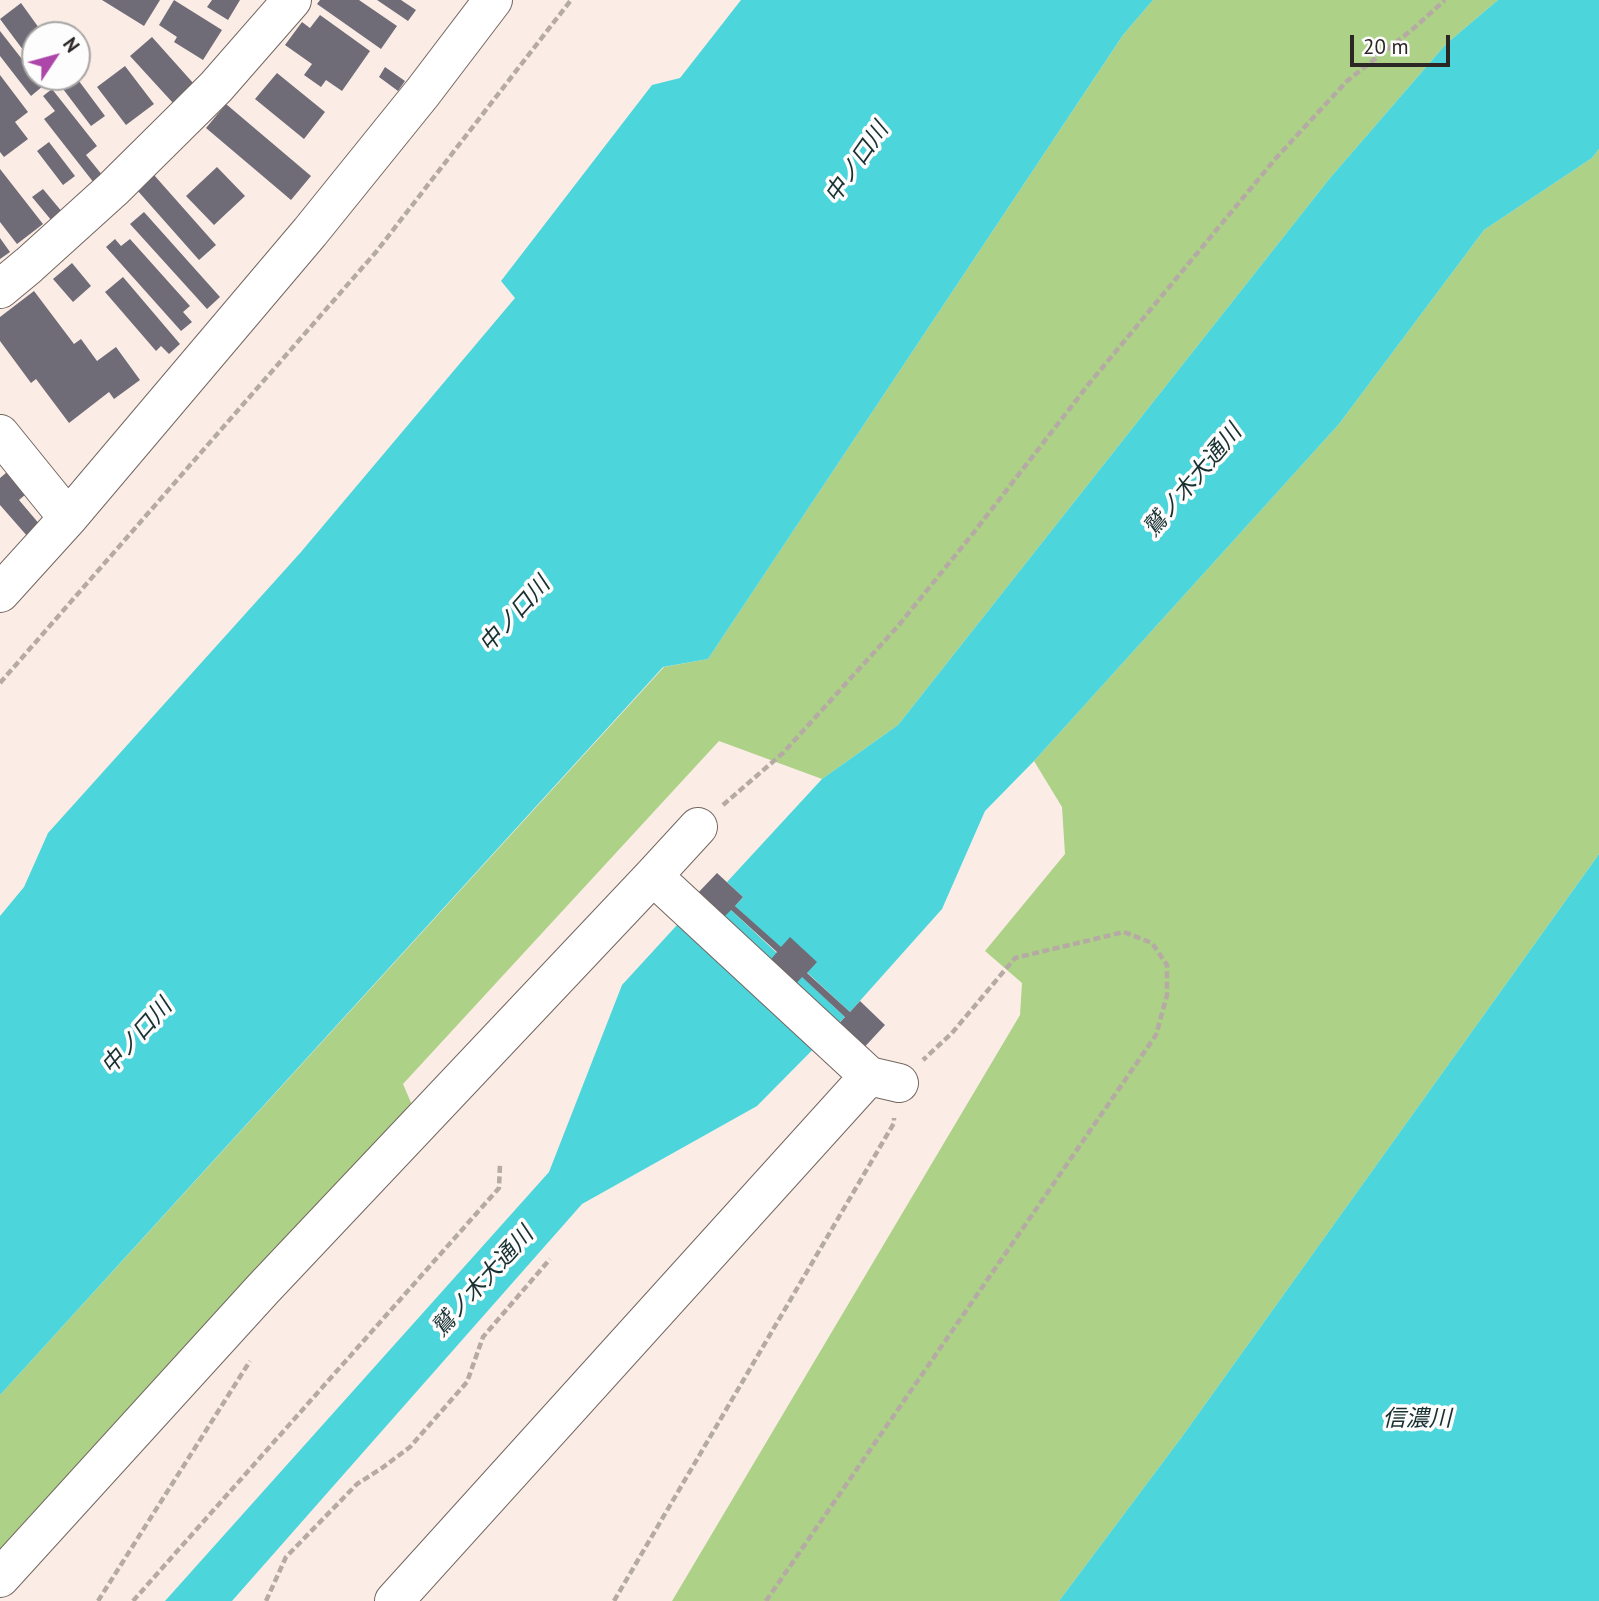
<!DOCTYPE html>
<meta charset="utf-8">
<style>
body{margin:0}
#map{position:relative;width:1599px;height:1601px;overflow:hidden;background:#fbede6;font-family:"PT Sans",sans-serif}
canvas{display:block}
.north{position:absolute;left:21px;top:21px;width:70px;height:70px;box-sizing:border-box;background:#fdfdfd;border:2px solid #a9a7a6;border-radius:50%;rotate:54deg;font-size:19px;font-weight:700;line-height:28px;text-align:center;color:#2c2624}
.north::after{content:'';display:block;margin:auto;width:24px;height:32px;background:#ad46a9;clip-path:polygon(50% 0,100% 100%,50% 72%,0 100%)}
.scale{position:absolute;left:1350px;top:35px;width:100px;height:32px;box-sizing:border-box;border:4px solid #2c2624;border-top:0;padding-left:9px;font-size:21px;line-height:24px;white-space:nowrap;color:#2c2624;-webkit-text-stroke:5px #fdfdfd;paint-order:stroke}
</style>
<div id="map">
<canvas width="1599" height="1601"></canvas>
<div class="north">N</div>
<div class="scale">20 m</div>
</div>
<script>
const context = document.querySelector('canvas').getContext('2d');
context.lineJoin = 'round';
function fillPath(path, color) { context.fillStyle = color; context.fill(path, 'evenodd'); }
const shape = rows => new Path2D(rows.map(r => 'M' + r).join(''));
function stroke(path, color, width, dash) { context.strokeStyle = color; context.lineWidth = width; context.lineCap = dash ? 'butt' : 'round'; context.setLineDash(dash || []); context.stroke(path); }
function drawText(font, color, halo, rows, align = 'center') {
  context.font = font + ' "PT Sans","Noto Sans JP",sans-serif'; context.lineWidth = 7; context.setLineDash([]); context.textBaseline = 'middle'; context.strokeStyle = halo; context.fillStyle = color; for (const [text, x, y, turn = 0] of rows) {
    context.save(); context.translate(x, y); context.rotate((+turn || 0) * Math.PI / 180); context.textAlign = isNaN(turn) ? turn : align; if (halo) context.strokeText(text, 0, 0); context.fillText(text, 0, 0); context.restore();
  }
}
fillPath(shape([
 [1153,0,1498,0,1446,44,1330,178,898,725,822,779,719,741,403,1084,412,1105,0,1549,0,1395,664,667,708,659,1123,35],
 [1599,149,1599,854,1181,1438,1059,1601,672,1601,1020,1015,1022,983,985,951,1065,854,1062,807,1034,761,1339,424,1484,230,1592,158]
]), '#acd187');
fillPath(shape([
 [741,0,1153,0,1123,35,708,659,663,667,0,1395,0,916,24,887,48,833,301,552,515,298,501,281,652,85,680,78],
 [1498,0,1599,0,1599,149,1592,158,1484,230,1339,424,1034,761,985,811,942,909,850,1012,735,906,743,897,727,882,822,779,898,725,1330,178,1446,44],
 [1599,854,1599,1601,1059,1601,1181,1438],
 [699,901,731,910,845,1017,757,1106,582,1204,232,1601,165,1601,549,1172,622,985]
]), '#4cd5db');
fillPath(shape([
 [102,0,160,0,144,26],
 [174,0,222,30,203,60,174,42,177,37,159,25],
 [212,0,240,0,228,20,207,7],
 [320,0,359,0,397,26,381,49,317,4],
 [377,0,401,0,416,10,408,21],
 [21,3,44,35,35,35,35,66,0,19],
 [320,15,370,51,342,91,326,80,321,87,304,75,312,64,285,45,302,22,310,28],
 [0,31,43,86,31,96,0,56],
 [152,37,194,84,173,103,130,56],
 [125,66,154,104,126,125,97,87],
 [385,67,405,81,398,91,379,77],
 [277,73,325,112,304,139,255,99],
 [0,75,28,112,15,122,28,139,4,157,0,152],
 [54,77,76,77,105,116,91,126],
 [52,89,97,146,86,155,103,176,94,183,44,119,55,111,43,96],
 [226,104,311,176,291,200,206,128],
 [49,142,75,176,63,185,37,151],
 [217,167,245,196,214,225,186,196],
 [0,169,43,224,17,244,0,222],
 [154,175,216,245,199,260,137,190],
 [43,189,63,213,52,221,32,197],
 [144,212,220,297,207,309,130,224],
 [0,238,10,252,0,259],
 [115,239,121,246,130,239,190,306,183,312,192,322,181,331,106,247],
 [72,263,91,286,73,302,53,279],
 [123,277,180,344,169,354,161,346,156,351,105,292],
 [34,291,74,344,81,339,97,361,116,347,140,380,114,399,109,392,69,423,36,379,31,383,0,341,0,317],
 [13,467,32,489,19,500,41,526,28,537,0,505,0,478],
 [717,873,743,897,735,906,781,947,790,937,817,962,807,973,850,1012,860,1001,885,1025,859,1053,834,1029,845,1017,802,977,793,987,768,963,777,952,731,910,720,921,694,897]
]), '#6f6c77');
const minor = shape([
 [0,289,29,265,113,189,216,87,292,0],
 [0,434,68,518],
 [0,593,68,518,310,232,423,92,493,0],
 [653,876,869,1076,899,1083],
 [0,1578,263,1289,653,876,698,827],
 [394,1601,869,1076]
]);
stroke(minor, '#736761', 40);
stroke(shape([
 [0,683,376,252,571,0],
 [723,805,783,753,898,626,971,536,1088,385,1276,158,1347,81,1414,28,1445,0],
 [98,1601,250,1361],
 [133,1601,499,1188,500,1164],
 [266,1601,286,1557,357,1484,382,1468,410,1447,467,1382,483,1337,550,1259],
 [614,1601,894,1123,894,1118],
 [766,1601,1156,1035,1167,995,1167,965,1152,943,1124,932,1015,958,952,1033,923,1060]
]), '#b6aaa5', 4.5, [7, 3.5]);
stroke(minor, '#fff', 38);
drawText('italic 23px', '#193031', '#fdfdfd', [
 ["中ノ口川",857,163,-55],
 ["鷲ノ木大通川",1193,481,-50],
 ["中ノ口川",515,615,-48],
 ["中ノ口川",137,1037,-48],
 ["鷲ノ木大通川",483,1282,-48],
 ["信濃川",1417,1419]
]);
</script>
